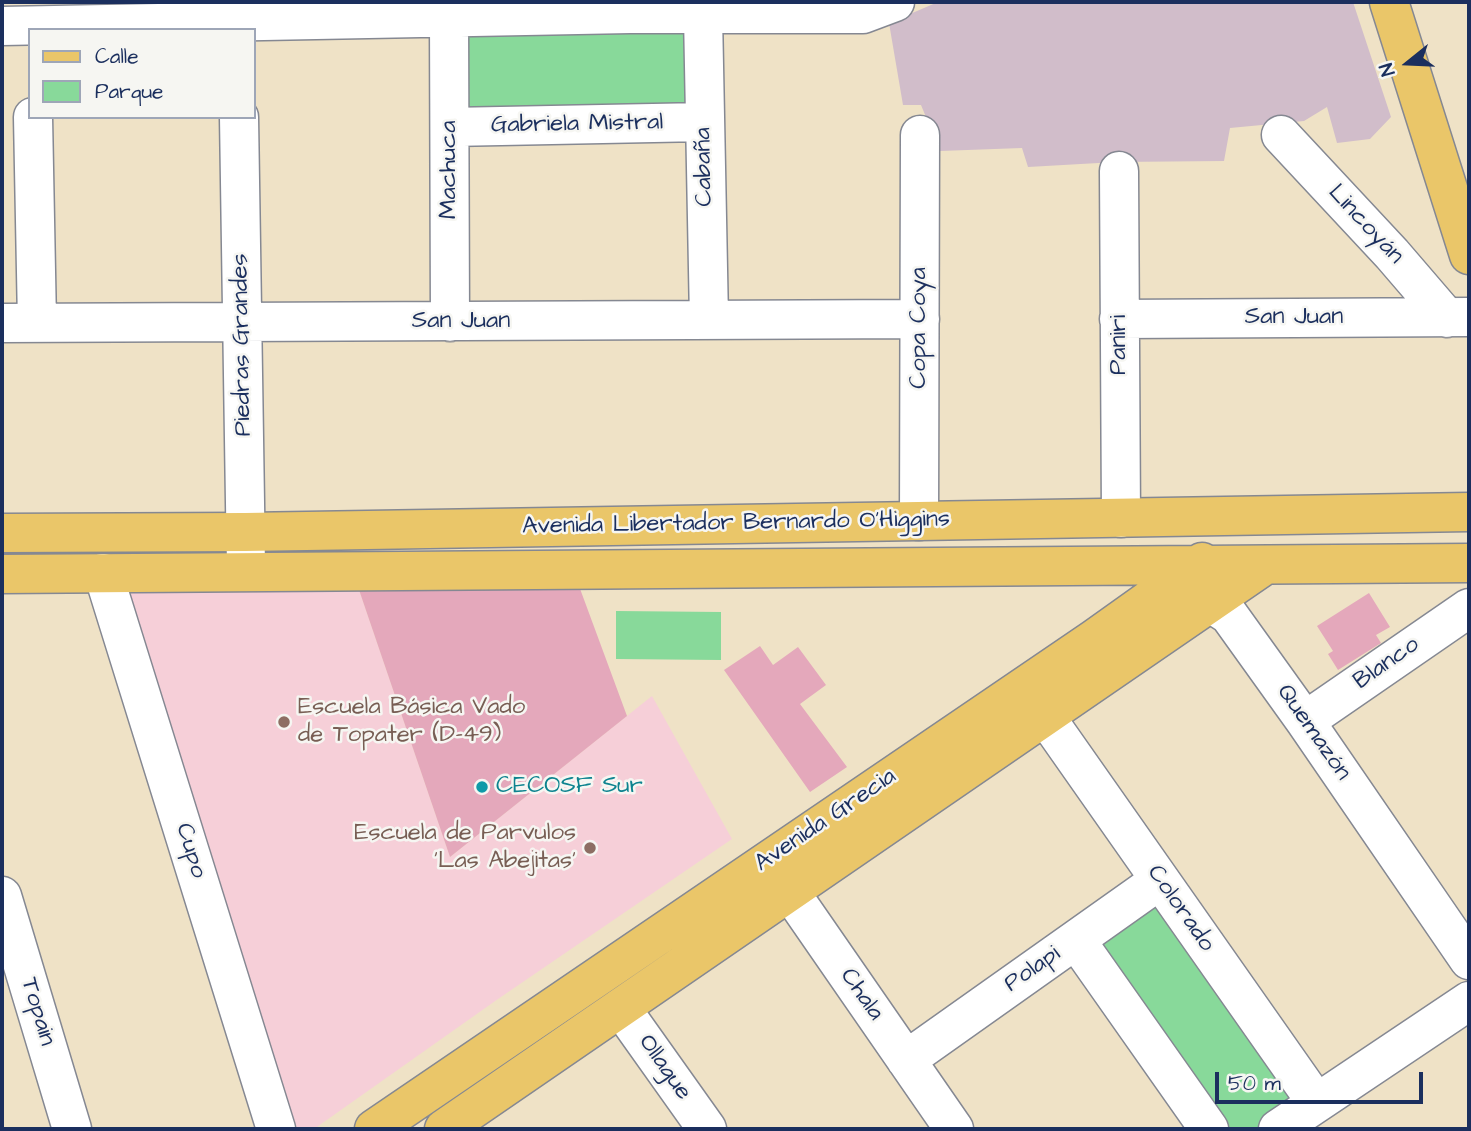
<!DOCTYPE html>
<meta charset="utf-8">
<style>
body{margin:0}
#map{position:relative;width:1471px;height:1131px;overflow:hidden;background:#efe2c6;font-family:"Architects Daughter",sans-serif}
canvas{display:block}
.frame{position:absolute;inset:0;border:4px solid #1b2f5e;pointer-events:none}
.legend{position:absolute;left:28px;top:28px;width:228px;height:91px;box-sizing:border-box;background:#f6f6f2;border:2px solid #9ea6b7;margin:0;padding:9px 12px;list-style:none;font-size:21px;color:#1b2f5e}
.legend li{display:flex;align-items:center;gap:14px;height:35px}
.legend b{width:35px;border:2px solid #9ea6b7}
.north{position:absolute;left:1373px;top:28px;width:70px;height:70px;-webkit-text-stroke:5px #f6f6f2;paint-order:stroke;rotate:252deg;font-size:19px;font-weight:700;line-height:28px;text-align:center;color:#1b2f5e}
.north::after{content:'';display:block;margin:auto;width:24px;height:32px;background:#1b2f5e;clip-path:polygon(50% 0,100% 100%,50% 72%,0 100%)}
.scale{position:absolute;left:1215px;top:1072px;width:208px;height:32px;box-sizing:border-box;border:4px solid #1b2f5e;border-top:0;padding-left:9px;font-size:21px;line-height:24px;white-space:nowrap;color:#1b2f5e;-webkit-text-stroke:5px #f6f6f2;paint-order:stroke}
</style>
<div id="map">
<canvas width="1471" height="1131"></canvas>
<div class="frame"></div>
<ul class="legend">
<li><b style="height:9px;background:#eac669"></b>Calle</li>
<li><b style="height:19px;background:#88d99a"></b>Parque</li>
</ul>
<div class="north">N</div>
<div class="scale">50 m</div>
</div>
<script>
const context = document.querySelector('canvas').getContext('2d');
context.lineJoin = 'round';
function fillPath(path, color) { context.fillStyle = color; context.fill(path, 'evenodd'); }
const shape = rows => new Path2D(rows.map(r => 'M' + r).join(''));
function stroke(path, color, width, dash) { context.strokeStyle = color; context.lineWidth = width; context.lineCap = dash ? 'butt' : 'round'; context.setLineDash(dash || []); context.stroke(path); }
function drawText(font, color, halo, rows, align = 'center') {
  context.font = font + ' "Architects Daughter",sans-serif'; context.lineWidth = 5; context.setLineDash([]); context.textBaseline = 'middle'; context.strokeStyle = halo; context.fillStyle = color; for (const [text, x, y, turn = 0] of rows) {
    context.save(); context.translate(x, y); context.rotate((+turn || 0) * Math.PI / 180); context.textAlign = isNaN(turn) ? turn : align; if (halo) context.strokeText(text, 0, 0); context.fillText(text, 0, 0); context.restore();
  }
}
fillPath(shape([
 [356,581,450,857,652,696,732,839,498,999,314,1129,286,1129,122,586]
]), '#f6cfd8');
fillPath(shape([
 [938,2,1353,2,1391,117,1370,139,1337,143,1327,107,1304,121,1230,128,1224,161,1116,162,1028,167,1022,148,940,151,921,105,903,105,889,23]
]), '#d1bdca');
fillPath(shape([
 [687,24,689,116,466,123,463,31],
 [616,611,721,612,721,660,616,659],
 [1157,904,1297,1108,1265,1129,1216,1129,1092,948]
]), '#88d99a');
fillPath(shape([
 [356,581,579,586,627,716,450,857],
 [1369,593,1390,627,1376,635,1381,643,1338,670,1328,654,1333,651,1317,626],
 [760,646,773,665,798,647,826,685,800,704,847,767,810,792,724,670]
]), '#e4a8bb');
const minor = shape([
 [703,15,709,320],
 [449,18,450,322],
 [2,26,630,14,863,14,895,2],
 [33,117,37,323],
 [239,117,246,567],
 [450,127,704,122],
 [1281,135,1392,254,1447,318],
 [1119,171,1121,518],
 [1119,319,1469,317],
 [2,323,920,319],
 [919,521,920,135],
 [103,573,276,1129],
 [1182,592,1209,602,1229,615,1305,721,1469,960],
 [1045,716,1316,1102],
 [1305,721,1469,608],
 [770,863,954,1129],
 [2,896,72,1129],
 [1076,940,1209,1129],
 [621,1008,707,1129],
 [906,1060,1160,880],
 [1278,1129,1469,1001]
]);
const major = shape([
 [1389,2,1469,255],
 [2,533,245,532,1469,512],
 [2,574,1469,563],
 [374,1129,1094,639,1202,562],
 [444,1129,1265,565]
]);
stroke(minor, '#858892', 41);
stroke(major, '#858892', 41);
stroke(minor, '#fff', 38);
stroke(major, '#eac669', 38);
for (const [x, y, r, color] of [
 [284,722,7,"#8d6e63"],
 [482,787,7,"#0f9aa8"],
 [590,848,7,"#8d6e63"]
]) { const dot = new Path2D(); dot.arc(x, y, r, 0, 2 * Math.PI); context.fillStyle = color; context.fill(dot); stroke(dot, '#f6f6f2', 2.5); }
drawText('24px', '#1b2f5e', '#f6f6f2', [
 ["Gabriela Mistral",577,125,-1],
 ["Cabaña",705,167,-91],
 ["Machuca",450,170,-90],
 ["Lincoyán",1365,225,47],
 ["San Juan",1294,318],
 ["San Juan",461,322],
 ["Copa Coya",920,328,-90],
 ["Piedras Grandes",243,345,-91],
 ["Paniri",1120,345,-90],
 ["Avenida Libertador Bernardo O'Higgins",736,524,-1],
 ["Blanco",1387,664,-35],
 ["Quemazón",1313,733,55],
 ["Avenida Grecia",826,821,-34],
 ["Cupo",190,851,73],
 ["Colorado",1180,909,55],
 ["Polapi",1033,970,-35],
 ["Chala",861,995,55],
 ["Topain",37,1012,73],
 ["Ollague",664,1068,55]
]);
drawText('24px', '#785e54', '#f6f6f2', [
 ["Escuela Básica Vado",298,708],
 ["de Topater (D-49)",298,736],
 ["Escuela de Parvulos",576,834,"right"],
 ["'Las Abejitas'",576,862,"right"]
], 'left');
drawText('24px', '#0d838f', '#f6f6f2', [
 ["CECOSF Sur",496,787]
], 'left');
</script>
